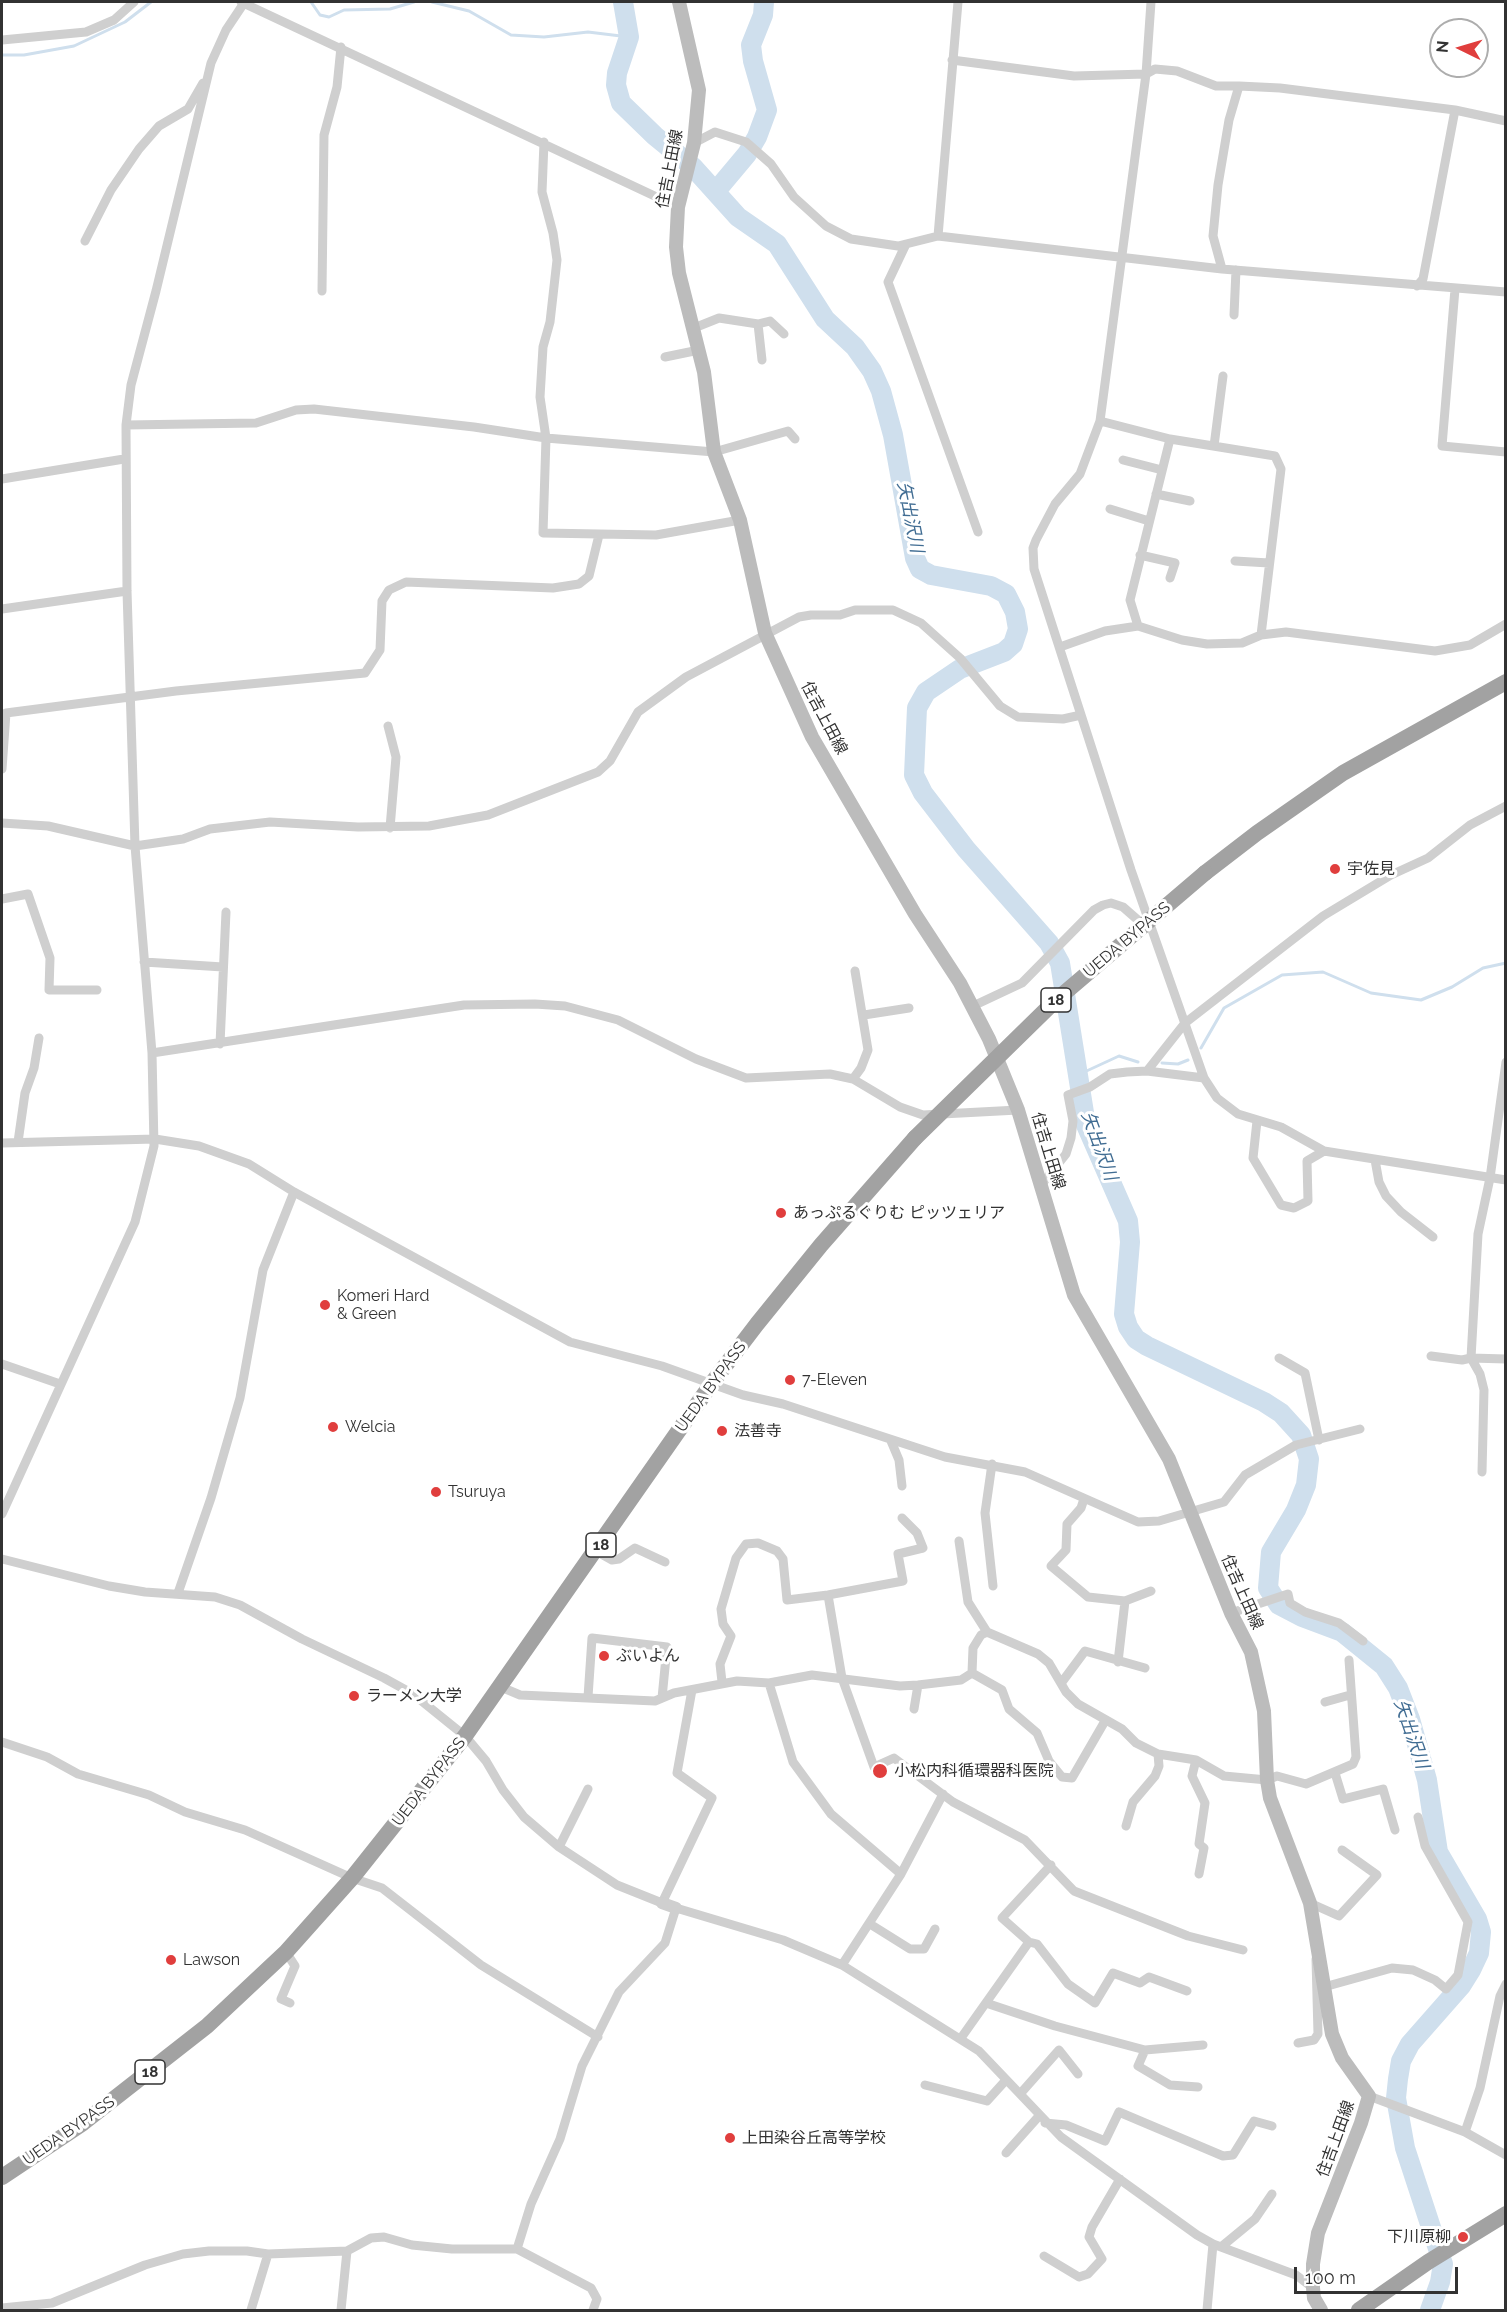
<!DOCTYPE html>
<meta charset="utf-8">
<style>
body{margin:0}
#map{position:relative;width:1507px;height:2312px;overflow:hidden;background:#fff;font-family:Raleway,sans-serif}
canvas{display:block}
.frame{position:absolute;inset:0;border:3px solid #323232;pointer-events:none}
.north{position:absolute;left:1429px;top:18px;width:60px;height:60px;box-sizing:border-box;background:#fff;border:2px solid #adadad;border-radius:50%;rotate:275deg;font-size:16px;font-weight:700;line-height:24px;text-align:center;color:#323232}
.north::after{content:'';display:block;margin:auto;width:21px;height:27px;background:#e03e3d;clip-path:polygon(50% 0,100% 100%,50% 72%,0 100%)}
.scale{position:absolute;left:1294px;top:2267px;width:164px;height:27px;box-sizing:border-box;border:3px solid #323232;border-top:0;padding-left:8px;font-size:18px;line-height:21px;white-space:nowrap;color:#323232;-webkit-text-stroke:4px #fff;paint-order:stroke}
</style>
<div id="map">
<canvas width="1507" height="2312"></canvas>
<div class="frame"></div>
<div class="north">N</div>
<div class="scale">100 m</div>
</div>
<script>
const context = document.querySelector('canvas').getContext('2d');
context.lineJoin = 'round';
const shape = rows => new Path2D(rows.map(r => 'M' + r).join(''));
function stroke(path, color, width, dash) { context.strokeStyle = color; context.lineWidth = width; context.lineCap = dash ? 'butt' : 'round'; context.setLineDash(dash || []); context.stroke(path); }
function drawText(font, color, halo, rows, align = 'center') {
  context.font = font + ' Raleway,"Noto Sans JP",sans-serif'; context.lineWidth = 6; context.setLineDash([]); context.textBaseline = 'middle'; context.strokeStyle = halo; context.fillStyle = color; for (const [text, x, y, turn = 0] of rows) {
    context.save(); context.translate(x, y); context.rotate((+turn || 0) * Math.PI / 180); context.textAlign = isNaN(turn) ? turn : align; if (halo) context.strokeText(text, 0, 0); context.fillText(text, 0, 0); context.restore();
  }
}
stroke(shape([
 [311,2,320,15,329,17,344,10,390,9,414,2],
 [432,2,469,11,511,35,544,37,588,32,629,37],
 [2,55,24,55,74,46,125,22,151,2],
 [1201,1048,1224,1008,1282,975,1323,972,1371,993,1421,1000,1452,987,1483,968,1506,963],
 [1162,1063,1178,1064,1188,1060],
 [1080,1074,1119,1056,1138,1062]
]), '#cfdfed', 3);
stroke(shape([
 [623,2,629,37,617,73,616,85,621,103,655,136,693,167,738,217,777,244,825,319,855,347,872,371,881,391,893,435,915,558,920,569,931,575,991,586,1006,594,1015,612,1018,629,1013,644,1004,652,960,669,926,692,917,708,914,775,923,793,966,849,1049,943,1060,963,1086,1125,1128,1221,1130,1242,1124,1314,1128,1327,1136,1339,1147,1346,1264,1402,1281,1413,1301,1435,1309,1459,1306,1485,1296,1510,1271,1552,1268,1588,1279,1605,1302,1617,1342,1632,1384,1666,1398,1688,1410,1719,1427,1780,1438,1852,1477,1919,1481,1932,1479,1953,1471,1970,1461,1986,1410,2044,1401,2061,1398,2079,1396,2098,1405,2148,1443,2264,1440,2282,1430,2310],
 [716,191,747,154,757,137,767,110,753,61,751,45,763,15,764,2]
]), '#cfdfed', 20);
stroke(shape([
 [241,2,678,207],
 [1151,2,1146,74,1100,421,1080,474,1055,504,1036,540,1033,548,1034,569,1131,870,1204,1078,1217,1098,1238,1114,1281,1127,1324,1151,1506,1180],
 [2,40,86,32,114,20,134,2],
 [952,60,1074,76,1146,74,1155,69,1177,71,1216,86,1239,86],
 [544,142,542,192,553,233,557,260,550,322,543,347,540,397,546,438,543,533,656,535,740,520],
 [694,143,715,132,746,142,771,164,794,197,826,226,851,239,898,246,938,236,1222,269,1506,292],
 [938,236,958,2],
 [85,241,111,190,139,149,159,126,188,109,203,83],
 [906,244,888,282,978,532],
 [1222,269,1213,236,1218,185,1229,120,1239,86,1280,88,1455,110,1506,121],
 [1417,286,1423,279,1455,110],
 [1455,289,1442,446,1506,452],
 [322,291,324,135,337,87,341,47],
 [1234,315,1236,270],
 [758,324,770,321,784,334],
 [694,328,719,318,758,324,762,360],
 [665,357,699,350],
 [1100,421,1170,439,1275,456,1281,469,1261,635],
 [126,425,256,423,296,410,314,409,474,427,546,438,714,452,788,431,795,439],
 [1214,446,1223,376],
 [1123,460,1162,470],
 [2,479,124,459],
 [1156,494,1190,501],
 [1110,509,1149,521],
 [1140,555,1175,563,1170,578],
 [1235,561,1269,563],
 [2,609,127,591],
 [1138,626,1130,600,1170,439],
 [1060,647,1105,631,1138,626,1182,640,1207,644,1242,643,1261,635,1286,632,1435,651,1470,645,1506,624],
 [388,726,396,757,390,828],
 [2,769,6,713,176,691,365,673,380,650,382,601,389,590,406,582,553,588,579,584,589,576,599,535],
 [2,823,48,826,135,846,183,839,210,829,270,822,358,827,429,826,488,815,598,772,610,761,638,712,686,677,799,617,811,615,840,615,855,610,893,610,921,623,960,658,1000,706,1018,717,1063,719,1081,715],
 [2,899,28,894,50,958,49,990,97,990],
 [144,962,223,967],
 [973,1006,1022,983,1094,910,1103,905,1111,903,1123,907,1147,928],
 [864,1015,909,1008],
 [220,1044,226,912],
 [152,1053,464,1005,535,1004,565,1006,618,1020,696,1059,746,1078,830,1074,853,1079,900,1107,923,1115,1018,1110],
 [1147,1071,1185,1023,1323,916,1391,875,1428,858,1470,825,1506,806],
 [853,1079,861,1068,868,1050,855,971],
 [1257,1121,1253,1158,1281,1205,1294,1208,1308,1201,1307,1161,1324,1151],
 [18,1142,25,1093,34,1068,39,1038],
 [2,1143,155,1139,199,1146,249,1164,294,1192,570,1342,662,1366,743,1395,783,1404,945,1457,1025,1472,1138,1522,1159,1521,1224,1502,1245,1475,1296,1445,1360,1429],
 [1375,1160,1379,1182,1386,1196,1401,1212,1433,1237],
 [1042,1184,1066,1154,1071,1138,1073,1121,1068,1095,1090,1087,1110,1074,1127,1072,1147,1071,1204,1078],
 [1431,1356,1462,1360,1471,1358,1506,1359],
 [1279,1358,1305,1373,1319,1440],
 [2,1364,60,1384],
 [891,1441,899,1460,902,1486],
 [992,1464,985,1513,993,1586],
 [1482,1472,1484,1390,1480,1374,1471,1358,1478,1234,1490,1178,1506,1062],
 [1084,1499,1081,1508,1067,1524,1066,1550,1051,1566,1088,1597,1125,1601,1118,1662],
 [2,1514,135,1222,154,1146,152,1053,135,846,127,591,126,425,131,385,156,291,211,63,226,30,244,3],
 [959,1541,968,1602,987,1632,1038,1654,1049,1663,1066,1692,1078,1704,1122,1729,1136,1743,1158,1754,1196,1760,1224,1776,1267,1780,1277,1776,1306,1784,1353,1764,1356,1757,1349,1660],
 [596,1551,612,1560,619,1559,635,1548,665,1562],
 [2,1559,109,1586,145,1592,215,1597,240,1605,302,1639,384,1678,413,1694,465,1736,486,1761,503,1790,524,1817,559,1847,617,1885,662,1903,712,1798,677,1773,692,1690],
 [178,1593,211,1498,240,1398,263,1270,294,1192],
 [828,1595,842,1678,874,1767,894,1758,953,1802,1025,1840,1074,1891,1188,1936,1243,1950],
 [1125,1601,1151,1591],
 [1231,1613,1288,1594,1290,1603,1305,1612,1339,1623,1363,1641],
 [972,1673,973,1648,981,1635,987,1632],
 [722,1682,720,1664,731,1636,723,1624,721,1609,736,1558,746,1544,758,1543,777,1551,783,1559,787,1600,828,1595,903,1581,898,1554,923,1548,917,1533,902,1518],
 [1062,1682,1085,1651,1145,1668],
 [769,1683,793,1762,831,1814,901,1874],
 [501,1687,520,1695,655,1701,674,1693,737,1681,769,1683,812,1675,900,1686,918,1685,961,1680,972,1673,1002,1690,1009,1709,1037,1733,1049,1761,1062,1777,1072,1778,1105,1721],
 [588,1697,592,1638,667,1647,662,1698],
 [1325,1702,1350,1695],
 [914,1709,918,1685],
 [2,1742,47,1757,78,1774,149,1795,185,1812,245,1830,352,1878,382,1888,481,1965,598,2037],
 [1196,1760,1192,1776,1205,1803,1199,1844,1204,1848,1199,1874],
 [1335,1773,1343,1799,1383,1789,1395,1830],
 [1126,1826,1133,1802,1155,1776,1159,1766,1158,1754],
 [559,1847,588,1789],
 [1051,1865,1002,1918,1029,1942,1037,1944,1068,1984,1095,2003,1113,1973,1140,1983,1149,1977,1187,1991],
 [1310,1903,1339,1916,1377,1875,1342,1850],
 [870,1924,910,1949,924,1949,935,1929],
 [286,1952,295,1966,281,1999,290,2003],
 [842,1965,901,1874,943,1794],
 [1324,1987,1392,1968,1413,1970,1435,1980,1446,1989,1458,1975,1468,1922,1425,1846,1418,1817],
 [986,2003,1055,2026,1145,2050,1138,2066,1170,2085,1198,2087],
 [961,2038,1029,1942],
 [1298,2043,1314,2040,1318,2034,1316,1959],
 [1145,2050,1203,2045],
 [925,2085,987,2101,1006,2080],
 [1020,2094,1059,2050,1078,2074],
 [1369,2096,1465,2132,1506,2155],
 [1045,2123,1066,2125,1105,2141,1119,2112,1223,2156,1233,2155,1254,2121,1272,2126],
 [1465,2132,1480,2088,1500,1996,1506,1984],
 [1006,2153,1039,2116],
 [1221,2247,1255,2219,1272,2194],
 [517,2249,531,2204,560,2139,582,2066,619,1992,665,1943,676,1908,783,1940,842,1965,979,2051,1061,2137,1197,2235,1213,2244,1296,2275,1313,2288],
 [1044,2256,1079,2277,1088,2274,1102,2259,1089,2237,1092,2227,1120,2179],
 [2,2308,52,2303,145,2265,183,2254,209,2251,247,2251,268,2254,347,2251,371,2238,384,2237,412,2245,452,2249,517,2249,591,2288,597,2299,593,2310],
 [251,2310,268,2254],
 [341,2310,347,2251],
 [1207,2310,1213,2244]
]), '#cfcfcf', 9);
stroke(shape([
 [244,3,246,2],
 [662,1903,676,1908]
]), '#cfcfcf', 12);
stroke(shape([
 [679,2,699,90,694,143,678,207,676,247,679,273,704,372,714,452,740,520,765,633,812,737,915,914,960,983,989,1039,1018,1110,1074,1295,1169,1459,1231,1613,1251,1652,1264,1711,1267,1780,1270,1798,1310,1903,1332,2034,1342,2058,1369,2096,1361,2123,1318,2233,1313,2264,1313,2288,1314,2298,1321,2310]
]), '#bcbcbc', 14);
stroke(shape([
 [1205,873,1257,833,1343,773,1506,682],
 [2,2177,83,2123,207,2026,286,1952,352,1878,465,1736,712,1383,757,1324,821,1245,915,1138],
 [1359,2310,1428,2262,1506,2214]
]), '#a2a2a2', 16);
stroke(shape([
 [915,1138,1055,1001,1205,873]
]), '#a2a2a2', 16);
for (const [x, y, r, color] of [
 [1335,869,6,"#e03e3d"],
 [781,1213,6,"#e03e3d"],
 [325,1305,6,"#e03e3d"],
 [790,1380,6,"#e03e3d"],
 [333,1427,6,"#e03e3d"],
 [722,1431,6,"#e03e3d"],
 [436,1492,6,"#e03e3d"],
 [604,1656,6,"#e03e3d"],
 [354,1696,6,"#e03e3d"],
 [880,1771,8,"#e03e3d"],
 [171,1960,6,"#e03e3d"],
 [730,2138,6,"#e03e3d"],
 [1463,2237,6,"#e03e3d"]
]) { const dot = new Path2D(); dot.arc(x, y, r, 0, 2 * Math.PI); context.fillStyle = color; context.fill(dot); stroke(dot, '#fff', 2); }
for (const [x, y, w] of [
 [1056,1000,30],
 [601,1545,30],
 [150,2072,30]
]) { const box = new Path2D(); box.roundRect(x - w / 2, y - 12, w, 24, 4.5); context.fillStyle = '#fff'; context.fill(box); stroke(box, '#323232', 1.5); }
drawText('bold 15px', '#323232', null, [
 ["18",1056,1000],
 ["18",601,1545],
 ["18",150,2072]
]);
drawText('16px', '#323232', '#fff', [
 ["住吉上田線",670,169,-79],
 ["住吉上田線",824,718,62],
 ["UEDA BYPASS",1127,940,-40],
 ["住吉上田線",1048,1151,73],
 ["UEDA BYPASS",711,1387,-54],
 ["住吉上田線",1242,1592,66],
 ["UEDA BYPASS",429,1782,-52],
 ["UEDA BYPASS",69,2131,-35],
 ["住吉上田線",1336,2139,-70]
]);
drawText('16px', '#323232', '#fff', [
 ["宇佐見",1347,869],
 ["あっぷるぐりむ ピッツェリア",793,1213],
 ["Komeri Hard",337,1296],
 ["& Green",337,1314],
 ["7-Eleven",802,1380],
 ["Welcia",345,1427],
 ["法善寺",734,1431],
 ["Tsuruya",448,1492],
 ["ぶいよん",616,1656],
 ["ラーメン大学",366,1696],
 ["小松内科循環器科医院",894,1771],
 ["Lawson",183,1960],
 ["上田染谷丘高等学校",742,2138],
 ["下川原柳",1451,2237,"right"]
], 'left');
drawText('italic 18px', '#416d93', '#fff', [
 ["矢出沢川",910,517,79],
 ["矢出沢川",1099,1146,70],
 ["矢出沢川",1411,1734,71]
]);
</script>
